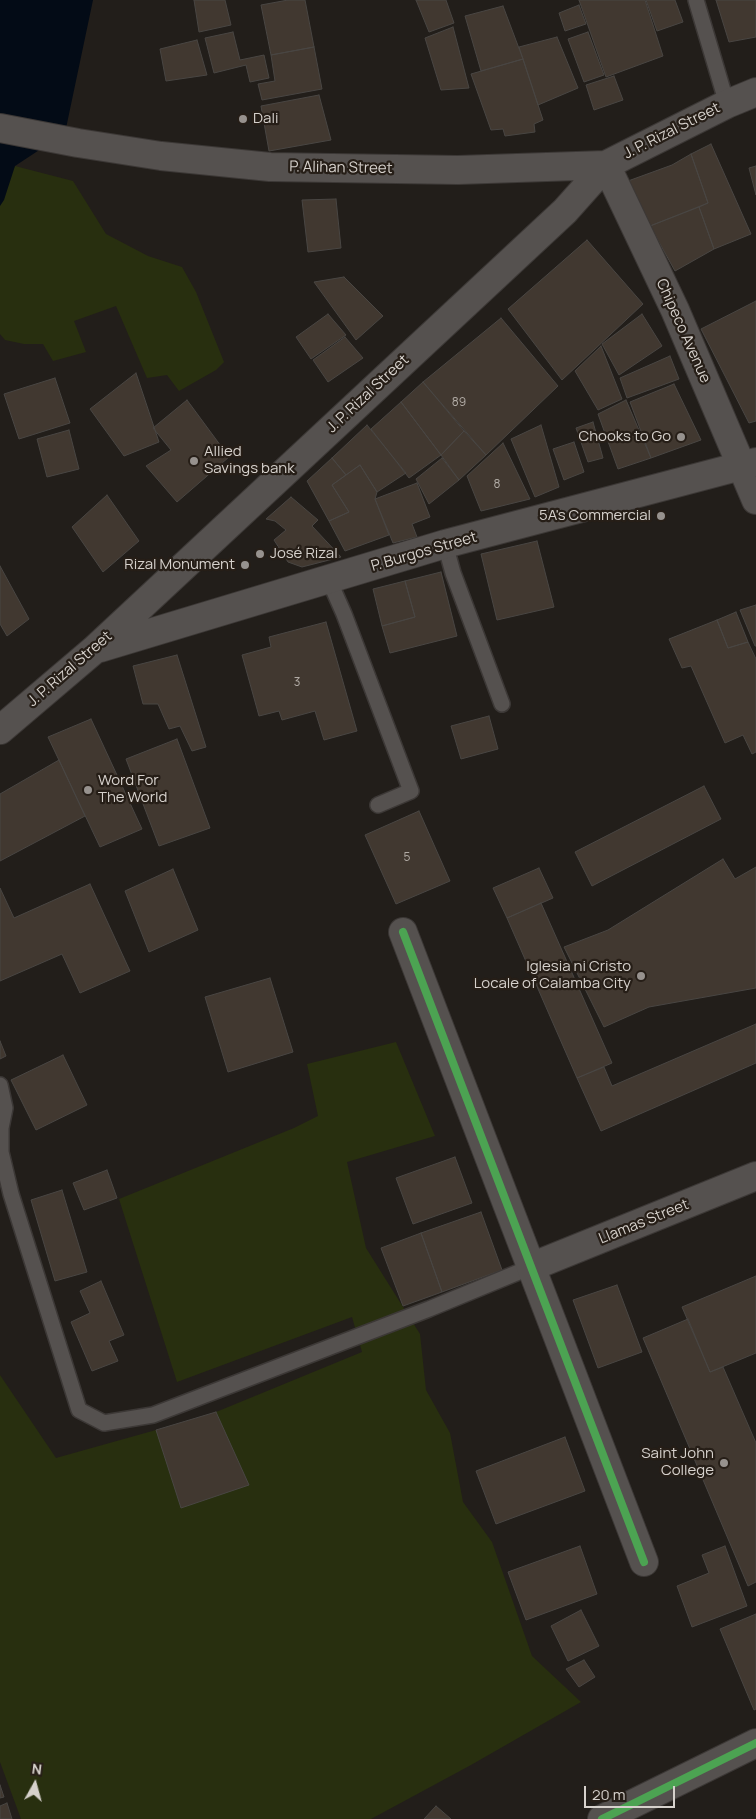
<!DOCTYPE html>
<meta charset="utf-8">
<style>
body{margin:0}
#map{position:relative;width:756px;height:1819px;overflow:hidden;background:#221e1a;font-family:Manrope,sans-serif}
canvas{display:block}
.north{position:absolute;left:10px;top:1759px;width:50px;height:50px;-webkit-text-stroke:4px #261e17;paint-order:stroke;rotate:7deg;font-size:14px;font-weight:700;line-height:20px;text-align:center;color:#d6d1cc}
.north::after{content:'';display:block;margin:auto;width:18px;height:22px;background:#d6d1cc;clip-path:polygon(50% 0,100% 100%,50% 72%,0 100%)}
.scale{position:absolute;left:584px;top:1786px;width:91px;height:22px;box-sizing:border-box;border:2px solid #d6d1cc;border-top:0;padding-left:6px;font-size:15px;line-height:18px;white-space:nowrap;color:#d6d1cc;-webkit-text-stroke:4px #261e17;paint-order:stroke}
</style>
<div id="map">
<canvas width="756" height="1819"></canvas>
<div class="north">N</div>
<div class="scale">20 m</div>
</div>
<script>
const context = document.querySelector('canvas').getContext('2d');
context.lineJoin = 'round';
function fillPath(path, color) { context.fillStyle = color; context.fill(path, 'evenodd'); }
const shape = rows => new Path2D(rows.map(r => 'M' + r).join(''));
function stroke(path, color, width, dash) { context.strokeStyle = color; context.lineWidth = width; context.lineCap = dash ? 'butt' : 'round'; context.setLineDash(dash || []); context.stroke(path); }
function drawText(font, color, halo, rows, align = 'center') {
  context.font = font + ' Manrope,sans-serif'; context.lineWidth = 4.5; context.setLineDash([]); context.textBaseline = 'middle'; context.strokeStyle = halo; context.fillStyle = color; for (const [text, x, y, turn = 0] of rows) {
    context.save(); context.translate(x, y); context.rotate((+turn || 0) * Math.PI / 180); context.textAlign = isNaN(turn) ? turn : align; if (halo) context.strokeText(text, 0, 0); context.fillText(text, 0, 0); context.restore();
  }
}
fillPath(shape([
 [15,166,73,181,106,234,148,256,182,267,196,292,224,362,216,370,179,391,167,375,147,378,116,306,74,321,86,352,53,361,43,344,24,344,5,340,0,334,0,192],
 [396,1042,435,1136,347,1162,366,1248,420,1334,426,1390,450,1433,463,1502,492,1542,532,1656,581,1702,471,1765,371,1819,21,1819,0,1762,0,1375,56,1458,156,1430,227,1450,234,1490,248,1485,216,1412,362,1352,352,1317,177,1382,119,1199,294,1128,318,1116,307,1064]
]), '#282f0f');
fillPath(shape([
 [0,0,93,0,65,133,15,166,4,200,0,206]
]), '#030b16');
const building = shape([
 [194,0,225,0,231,25,199,32,194,0],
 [288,0,305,0,314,47,271,55,261,5,288,0],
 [416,0,446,0,454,23,429,32,416,0],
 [579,0,645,0,663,56,606,77,579,0],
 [646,0,675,0,683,22,657,31,646,0],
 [716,0,756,0,756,37,729,42,716,0],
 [579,5,586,24,565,31,559,13,579,5],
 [503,6,523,59,481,71,465,16,503,6],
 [453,27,469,88,441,90,425,38,453,27],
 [233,32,240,60,264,55,269,78,250,82,246,65,214,73,205,38,233,32],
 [588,32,604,75,584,82,568,39,588,32],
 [557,37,578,88,538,105,519,47,557,37],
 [197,40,207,75,166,81,160,49,197,40],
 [314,47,322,89,262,100,258,84,275,81,271,55,314,47],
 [523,59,543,120,534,124,535,132,505,136,503,129,491,130,471,74,523,59],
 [614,76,623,100,594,110,586,85,614,76],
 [319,95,331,140,269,151,261,106,319,95],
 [711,144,751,234,714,249,699,207,708,203,691,154,711,144],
 [691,154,708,203,650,226,628,181,672,165,691,154],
 [756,166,756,195,749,168,756,166],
 [336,199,341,248,308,252,302,200,336,199],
 [699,207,714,249,675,271,650,226,699,207],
 [587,240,643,304,562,380,508,309,587,240],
 [344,277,383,316,356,340,314,282,344,277],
 [756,301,756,421,749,423,701,329,756,301],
 [328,314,346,335,311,359,296,337,328,314],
 [642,314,662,346,619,375,602,344,642,314],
 [501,318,558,386,486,455,423,382,501,318],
 [345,337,363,358,328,382,313,360,345,337],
 [601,346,622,399,598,410,575,371,601,346],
 [670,356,679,379,627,398,620,378,670,356],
 [136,373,159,442,124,456,90,409,136,373],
 [55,378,70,423,19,439,4,394,55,378],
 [423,382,464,431,441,455,401,402,423,382],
 [674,384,701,440,651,458,630,402,674,384],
 [187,400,229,457,177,502,146,466,171,450,153,428,187,400],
 [626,400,651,458,618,469,598,414,626,400],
 [401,402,441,455,409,478,371,429,401,402],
 [593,422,603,458,588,462,576,428,593,422],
 [367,425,406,473,377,492,360,465,346,475,332,458,367,425],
 [541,425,559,487,535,497,511,439,541,425],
 [69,430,79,469,47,477,37,439,69,430],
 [464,431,486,455,459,480,441,455,464,431],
 [574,442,584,472,564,480,553,449,574,442],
 [503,443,530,499,481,511,467,476,503,443],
 [332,458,346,475,332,485,349,512,329,521,307,481,332,458],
 [442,458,459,480,429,504,416,479,442,458],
 [360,465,377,492,375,499,389,535,345,551,329,521,349,512,332,485,360,465],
 [417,483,430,517,412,524,417,537,393,543,375,499,417,483],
 [107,495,139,541,103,572,72,527,107,495],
 [291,497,318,520,312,526,341,557,302,567,288,562,274,540,286,530,275,521,266,519,291,497],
 [537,541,554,607,497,620,481,554,537,541],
 [0,566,29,619,7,636,0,624,0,566],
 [441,572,457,636,390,653,382,626,415,617,405,581,441,572],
 [405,581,415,617,382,626,373,589,405,581],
 [756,605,756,646,755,646,740,610,756,605],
 [736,612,748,642,728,648,717,620,736,612],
 [717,620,728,648,748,642,756,659,756,752,752,754,743,735,725,743,691,666,682,668,669,639,717,620],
 [326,622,357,731,324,740,315,711,282,720,279,711,259,716,242,655,271,647,269,637,326,622],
 [177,655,206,747,192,751,180,726,169,729,158,704,143,704,133,666,177,655],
 [489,716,498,749,461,759,451,726,489,716],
 [91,719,142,829,100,847,48,737,91,719],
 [177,739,210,828,159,846,126,759,177,739],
 [59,760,85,816,0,861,0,794,59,760],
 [704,786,721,819,592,886,575,852,704,786],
 [419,811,450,881,396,904,365,835,419,811],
 [723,859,735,879,756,867,756,988,649,1007,604,1027,564,947,608,930,723,859],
 [539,868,553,898,507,918,493,888,539,868],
 [173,869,198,930,149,952,125,891,173,869],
 [90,884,130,971,80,993,62,954,0,981,0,888,14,918,90,884],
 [541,903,612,1063,577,1078,507,918,541,903],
 [270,978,293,1052,228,1072,205,997,270,978],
 [756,1024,756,1063,601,1131,577,1078,604,1067,612,1086,756,1024],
 [0,1041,6,1056,0,1059,0,1041],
 [63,1055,87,1105,36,1130,11,1080,63,1055],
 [455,1157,472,1203,413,1224,396,1178,455,1157],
 [107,1170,117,1198,84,1210,73,1183,107,1170],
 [62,1190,87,1272,55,1281,31,1200,62,1190],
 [481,1212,502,1270,442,1292,421,1233,481,1212],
 [421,1233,442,1292,403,1306,381,1248,421,1233],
 [756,1276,756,1353,710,1372,682,1307,756,1276],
 [101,1281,124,1335,109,1341,118,1361,92,1371,71,1322,90,1313,80,1291,101,1281],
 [617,1285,642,1352,598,1368,573,1300,617,1285],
 [688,1319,710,1372,723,1367,756,1443,756,1582,748,1586,643,1338,688,1319],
 [216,1412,249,1485,181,1508,156,1430,216,1412],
 [565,1437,585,1491,496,1524,476,1471,565,1437],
 [580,1546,597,1594,526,1620,508,1572,580,1546],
 [725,1546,747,1606,692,1627,677,1586,709,1573,702,1555,725,1546],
 [581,1610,599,1646,568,1661,551,1626,581,1610],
 [756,1614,756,1709,754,1710,720,1629,756,1614],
 [584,1660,595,1677,579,1687,566,1669,584,1660],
 [0,1785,4,1797,0,1798,0,1785],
 [7,1803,12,1819,0,1819,0,1806,7,1803],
 [436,1806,451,1819,424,1819,436,1806]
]);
fillPath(building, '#413830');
stroke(building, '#494643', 1);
const service = shape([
 [696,0,727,104],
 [445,544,453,573,502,704],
 [329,580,344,614,411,791,378,805],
 [0,1085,5,1108,1,1128,1,1152,11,1194,79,1410,104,1423,153,1415,429,1309,531,1267]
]);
const minor = shape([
 [403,932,644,1562],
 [531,1267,756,1176]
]);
const tertiary = shape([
 [602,1819,756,1743]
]);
const secondary = shape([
 [0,128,78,143,161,156,270,167,458,170,606,165],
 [606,165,675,310,756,500],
 [100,648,445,544,756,462],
 [0,730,94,650,565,211,606,165,727,104,756,92]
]);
stroke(service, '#3c3836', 18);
stroke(minor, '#3c3836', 30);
stroke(tertiary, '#3c3836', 30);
stroke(secondary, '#3c3836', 30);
stroke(service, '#55514f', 15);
stroke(minor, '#55514f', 28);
stroke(tertiary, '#55514f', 28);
stroke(secondary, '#55514f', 28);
stroke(shape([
 [403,932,644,1562],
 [602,1819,756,1743]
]), '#4ca352', 8);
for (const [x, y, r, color] of [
 [243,119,5,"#97928e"],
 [681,437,5,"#97928e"],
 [194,461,5,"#97928e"],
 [661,516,5,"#97928e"],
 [260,554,5,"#97928e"],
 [245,565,5,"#97928e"],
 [88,790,5,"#97928e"],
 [641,976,5,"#97928e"],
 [724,1463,5,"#97928e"]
]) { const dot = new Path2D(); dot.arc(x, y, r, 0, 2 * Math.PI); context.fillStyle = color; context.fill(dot); stroke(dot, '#261e17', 2); }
drawText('12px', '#b1aba5', null, [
 ["89",459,403],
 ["8",497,485],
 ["3",297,683],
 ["5",407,858]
]);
drawText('15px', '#d6d1cc', '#261e17', [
 ["Dali",253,119,"left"],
 ["Chooks to Go",671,437],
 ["Allied",204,452,"left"],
 ["Savings bank",204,469,"left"],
 ["5A's Commercial",651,516],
 ["José Rizal",270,554,"left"],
 ["Rizal Monument",235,565],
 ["Word For",98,781,"left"],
 ["The World",98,798,"left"],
 ["Iglesia ni Cristo",631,967],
 ["Locale of Calamba City",631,984],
 ["Saint John",714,1454],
 ["College",714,1471]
], 'right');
drawText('15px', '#d6d1cc', '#261e17', [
 ["J. P. Rizal Street",672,131,-27],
 ["P. Alihan Street",341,168,1],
 ["Chipeco Avenue",683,331,66],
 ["J. P. Rizal Street",368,394,-43],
 ["P. Burgos Street",424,552,-16],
 ["J. P. Rizal Street",70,669,-41],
 ["Llamas Street",644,1222,-22]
]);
</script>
